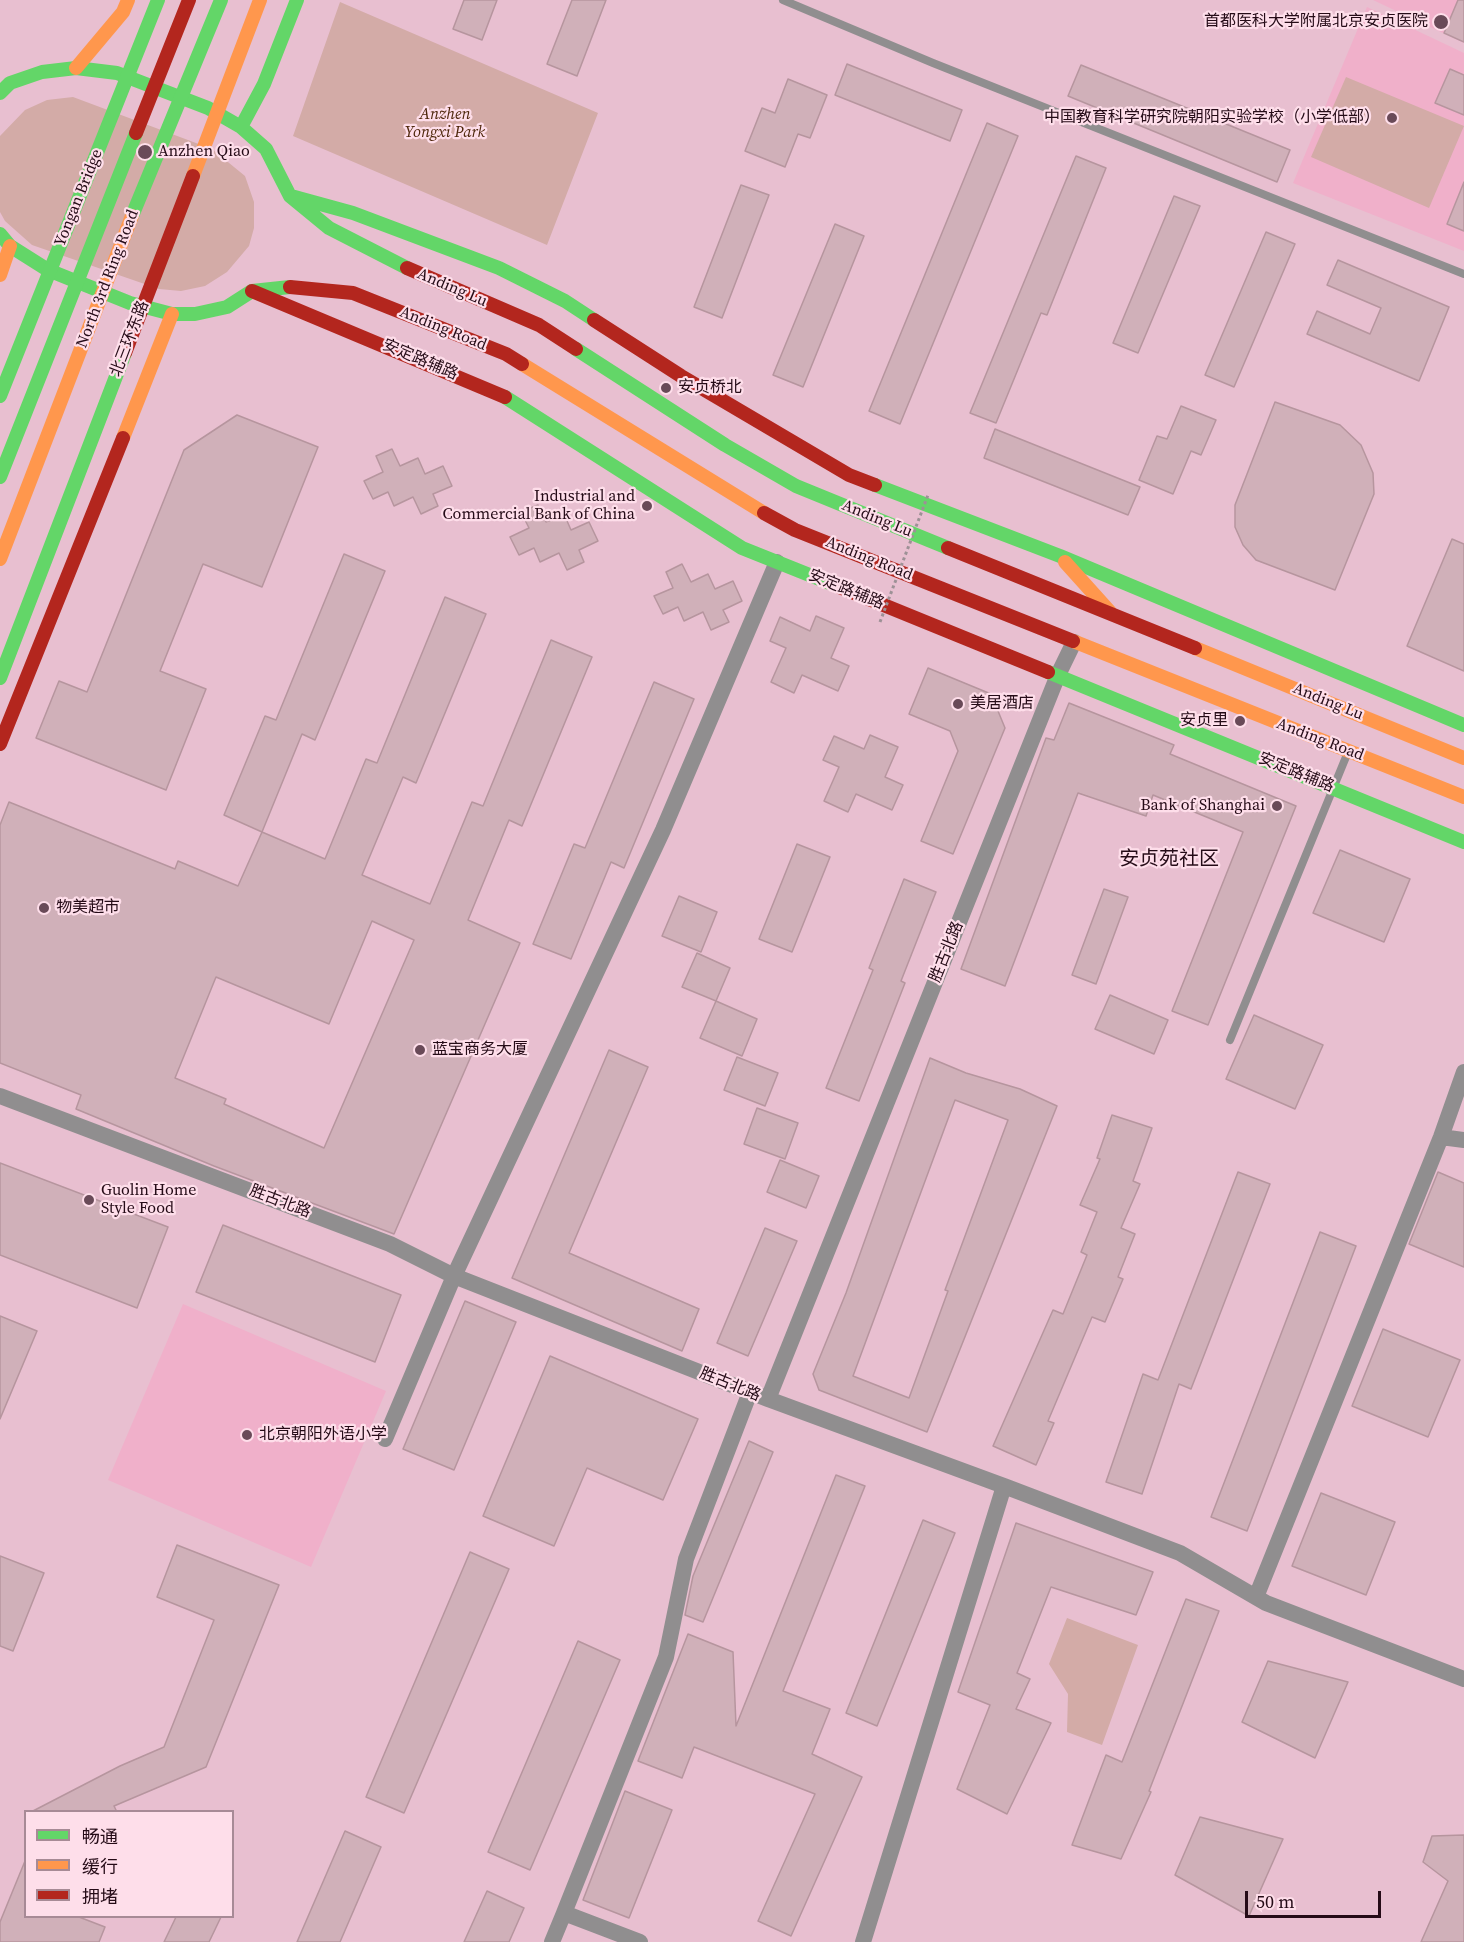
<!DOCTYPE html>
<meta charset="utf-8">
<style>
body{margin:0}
#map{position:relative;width:1464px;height:1942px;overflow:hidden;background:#e8bfd0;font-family:"Source Serif 4","Noto Sans SC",serif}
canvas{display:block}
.legend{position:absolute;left:24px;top:1810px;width:210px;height:108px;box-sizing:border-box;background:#fedeea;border:2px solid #a78a96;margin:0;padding:8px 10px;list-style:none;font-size:18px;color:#250b17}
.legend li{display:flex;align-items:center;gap:12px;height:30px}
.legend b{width:30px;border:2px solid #a78a96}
.scale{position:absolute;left:1245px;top:1891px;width:136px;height:27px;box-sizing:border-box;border:3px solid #250b17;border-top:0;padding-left:8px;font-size:18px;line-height:21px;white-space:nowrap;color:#250b17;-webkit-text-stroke:4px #fedeea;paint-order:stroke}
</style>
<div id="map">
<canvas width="1464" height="1942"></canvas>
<ul class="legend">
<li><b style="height:8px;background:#63d668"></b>畅通</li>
<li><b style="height:8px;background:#ff974d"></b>缓行</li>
<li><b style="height:8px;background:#b3261e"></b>拥堵</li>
</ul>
<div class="scale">50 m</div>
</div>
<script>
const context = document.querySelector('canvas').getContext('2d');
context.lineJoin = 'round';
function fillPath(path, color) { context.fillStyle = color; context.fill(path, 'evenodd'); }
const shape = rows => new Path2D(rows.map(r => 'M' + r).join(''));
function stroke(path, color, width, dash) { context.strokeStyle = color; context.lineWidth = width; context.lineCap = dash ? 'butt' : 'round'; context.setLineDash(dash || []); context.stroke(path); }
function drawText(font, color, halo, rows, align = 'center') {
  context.font = font + ' "Source Serif 4","Noto Sans SC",serif'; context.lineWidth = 4.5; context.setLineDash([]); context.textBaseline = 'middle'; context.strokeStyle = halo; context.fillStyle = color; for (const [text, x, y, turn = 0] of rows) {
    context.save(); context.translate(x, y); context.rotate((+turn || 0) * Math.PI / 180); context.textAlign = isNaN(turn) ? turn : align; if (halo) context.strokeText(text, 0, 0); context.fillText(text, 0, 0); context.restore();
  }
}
fillPath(shape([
 [1373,0,1464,0,1464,43],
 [1367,7,1464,53,1464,251,1293,183],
 [183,1304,386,1391,311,1567,108,1480]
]), '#f0b0ca');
fillPath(shape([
 [340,2,598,113,547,245,293,136],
 [1346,77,1464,126,1429,208,1311,157],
 [73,97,212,149,245,176,254,202,254,228,249,246,227,272,205,286,181,291,159,289,32,245,5,221,0,212,0,136,25,110,47,100],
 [1067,1618,1138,1645,1102,1745,1067,1732,1068,1694,1049,1664]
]), '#d3aba7');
const building = shape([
 [464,0,497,0,482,40,453,29,464,0],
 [572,0,606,0,577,76,547,64,572,0],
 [1458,0,1464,0,1464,42,1444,33,1458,0],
 [847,64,962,110,950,141,835,95,847,64],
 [1081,65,1290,150,1277,182,1068,96,1081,65],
 [1450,69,1464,75,1464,115,1435,103,1450,69],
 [788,79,827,95,810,138,798,134,785,167,745,151,762,108,775,113,788,79],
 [987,123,1018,136,900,424,869,411,987,123],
 [1076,156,1106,168,1047,315,1041,313,996,423,970,413,1076,156],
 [1464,182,1464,231,1447,224,1464,182],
 [741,185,769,195,722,318,694,307,741,185],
 [1174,196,1200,206,1138,353,1113,343,1174,196],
 [835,224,864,236,803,387,773,375,835,224],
 [1266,232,1295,244,1234,387,1205,375,1266,232],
 [1338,260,1449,307,1419,381,1307,334,1317,311,1370,334,1381,308,1327,285,1338,260],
 [1275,402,1340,425,1361,445,1373,473,1374,494,1335,590,1256,560,1243,545,1235,527,1235,505,1275,402],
 [1181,406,1216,420,1201,455,1191,451,1173,494,1139,480,1157,436,1167,439,1181,406],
 [237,415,318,447,262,587,203,564,160,671,206,689,166,790,36,738,59,681,87,692,184,450,237,415],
 [995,429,1140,487,1128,515,984,458,995,429],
 [392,449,400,466,418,458,425,474,443,466,452,486,433,494,438,506,421,514,413,497,394,506,388,492,373,499,364,481,383,472,376,456,392,449],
 [538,505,546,522,564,514,571,530,589,522,598,541,579,550,584,562,567,570,559,553,540,562,534,548,519,555,510,537,529,528,521,512,538,505],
 [1452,539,1464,544,1464,671,1407,646,1452,539],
 [344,554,385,571,315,740,302,734,262,832,224,815,265,716,276,720,344,554],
 [682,564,691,582,708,574,715,589,733,581,742,601,723,610,729,622,711,630,703,612,684,621,678,607,663,614,654,596,673,588,666,572,682,564],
 [445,597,486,614,416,783,403,777,362,875,430,904,472,802,483,806,551,640,592,657,522,826,509,820,468,920,520,943,394,1234,214,1166,76,1109,81,1095,0,1063,0,825,9,802,175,869,178,861,238,886,262,832,325,859,366,759,377,763,445,597],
 [372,921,414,940,324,1148,224,1104,226,1099,175,1078,216,977,329,1024,372,921],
 [816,616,844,628,831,658,849,666,838,691,802,675,794,693,771,682,786,648,770,641,780,617,810,631,816,616],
 [928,668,991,694,1005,728,953,854,921,841,958,751,950,731,909,714,928,668],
 [654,682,694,699,624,868,611,862,571,959,533,944,574,844,585,848,654,682],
 [1069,703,1174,745,1170,754,1296,806,1208,1025,1172,1011,1243,832,1153,795,1146,816,1078,793,1005,986,961,969,1046,738,1054,740,1069,703],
 [870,735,898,747,885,777,903,785,892,810,856,794,848,812,824,801,839,767,823,760,834,736,864,749,870,735],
 [797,844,830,857,792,952,759,939,797,844],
 [1340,850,1410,879,1384,942,1313,913,1340,850],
 [904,879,936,892,901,981,905,983,859,1101,826,1088,873,970,869,968,904,879],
 [1104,889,1128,897,1096,984,1072,975,1104,889],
 [679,896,717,912,701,952,662,936,679,896],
 [697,953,730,968,716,1001,682,987,697,953],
 [1110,995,1168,1020,1154,1054,1095,1029,1110,995],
 [716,1001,757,1019,742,1056,700,1038,716,1001],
 [1254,1015,1323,1045,1295,1109,1226,1079,1254,1015],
 [609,1050,648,1067,569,1253,699,1309,682,1351,512,1278,609,1050],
 [737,1057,778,1073,765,1106,724,1090,737,1057],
 [930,1058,966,1073,1020,1089,1057,1106,927,1432,819,1390,813,1374,846,1293,930,1058],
 [955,1100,1008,1120,945,1290,948,1291,909,1398,853,1376,955,1100],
 [757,1108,798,1123,785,1159,744,1144,757,1108],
 [1112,1115,1152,1128,1133,1181,1140,1184,1121,1228,1135,1234,1118,1277,1123,1279,1105,1322,1092,1317,1048,1421,1054,1423,1036,1465,993,1446,1053,1310,1063,1314,1087,1255,1081,1252,1097,1212,1080,1205,1100,1159,1097,1158,1112,1115],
 [780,1160,819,1176,806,1208,767,1192,780,1160],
 [0,1163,168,1227,137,1308,0,1255,0,1163],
 [1238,1172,1270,1184,1191,1389,1179,1384,1142,1494,1106,1482,1143,1374,1158,1380,1238,1172],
 [1438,1172,1464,1183,1464,1267,1409,1244,1438,1172],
 [223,1225,401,1295,375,1362,196,1292,223,1225],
 [765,1228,797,1241,748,1356,717,1343,765,1228],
 [1320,1232,1356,1246,1247,1531,1211,1517,1320,1232],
 [465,1301,516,1322,454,1470,403,1449,465,1301],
 [0,1316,37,1331,0,1419,0,1316],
 [1383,1329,1460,1360,1428,1437,1352,1406,1383,1329],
 [550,1356,698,1419,663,1500,587,1468,554,1546,483,1516,550,1356],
 [749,1441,773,1452,703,1622,685,1615,693,1576,749,1441],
 [836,1475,865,1486,783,1691,830,1709,812,1754,862,1777,791,1936,758,1921,815,1794,694,1747,682,1778,638,1761,688,1634,733,1652,736,1726,836,1475],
 [1321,1493,1395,1522,1366,1595,1292,1566,1321,1493],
 [923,1520,955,1533,877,1726,846,1713,923,1520],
 [1016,1523,1153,1572,1136,1615,1051,1587,1017,1673,1030,1679,1016,1709,1051,1723,1007,1814,957,1789,990,1705,958,1692,1016,1523],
 [177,1545,279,1585,206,1767,114,1806,117,1812,31,1812,120,1766,164,1747,214,1620,157,1597,177,1545],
 [470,1552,509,1569,404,1813,366,1797,470,1552],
 [0,1556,44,1573,13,1651,0,1646,0,1556],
 [1186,1599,1219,1611,1149,1791,1151,1792,1121,1859,1072,1845,1106,1755,1122,1762,1186,1599],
 [578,1641,620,1660,530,1870,488,1852,578,1641],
 [1268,1661,1348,1682,1315,1758,1242,1722,1268,1661],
 [625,1791,672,1810,629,1918,583,1900,625,1791],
 [1200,1817,1283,1839,1249,1916,1175,1875,1200,1817],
 [345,1831,381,1847,340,1942,297,1942,345,1831],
 [1464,1835,1464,1942,1421,1942,1448,1881,1423,1862,1432,1836,1464,1835],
 [25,1861,26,1917,79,1917,105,1927,99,1942,0,1942,0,1922,25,1861],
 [487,1891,524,1908,509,1942,464,1942,487,1891],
 [176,1917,221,1917,209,1942,164,1942,176,1917]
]);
fillPath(building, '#d0b0b9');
stroke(building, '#b6959e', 1.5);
stroke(shape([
 [783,0,933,63,1464,274],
 [1230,1040,1348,752]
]), '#908e8f', 8);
stroke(shape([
 [0,1096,390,1244,454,1276,768,1399,1058,675,1074,642],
 [1441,1137,1464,1140],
 [768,1399,1004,1486,863,1942],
 [385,1439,454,1276,663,830,777,562],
 [1004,1486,1180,1553,1266,1603,1464,1679],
 [1256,1597,1441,1137,1464,1072],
 [552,1942,564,1913],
 [640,1942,564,1913,666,1657,686,1559,750,1392]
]), '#908e8f', 16);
stroke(shape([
 [0,93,10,83,42,72,76,68,117,73,208,108,241,127,266,149,290,196,329,228,407,268],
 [241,127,264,84,297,0],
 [291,196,353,213,499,268,565,301,594,320],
 [0,234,10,246,48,270,130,303,172,314,195,314,227,307,252,291,290,287],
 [576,349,725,445,796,486,948,548],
 [505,397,742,548,832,584],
 [875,485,1060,556,1464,725],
 [1048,672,1464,842]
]), '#63d668', 14);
stroke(shape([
 [76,68,123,12,128,0],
 [0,275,10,246],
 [522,364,764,513],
 [123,438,172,314],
 [1065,562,1110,612],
 [1073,641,1464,797],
 [1195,648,1464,758]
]), '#ff974d', 14);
stroke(shape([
 [407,268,539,325,576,349],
 [290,287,353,293,506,354,522,364],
 [252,291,505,397],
 [594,320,681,376,849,475,875,485],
 [764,513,795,530,1073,641],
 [948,548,1195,648],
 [832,584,1048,672],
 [0,744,123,438]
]), '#b3261e', 14);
stroke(shape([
 [880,622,928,495]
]), '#9d9196', 3, [3, 3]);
stroke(shape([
 [132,216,221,0],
 [0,396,158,0],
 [0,477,136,133],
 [0,678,125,353]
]), '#63d668', 14);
stroke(shape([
 [193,176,260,0],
 [0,559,132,216]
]), '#ff974d', 14);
stroke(shape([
 [136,133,189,0],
 [125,353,193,176]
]), '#b3261e', 14);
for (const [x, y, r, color] of [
 [1441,22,8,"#694a58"],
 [1392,118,6,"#694a58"],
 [145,152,8,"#694a58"],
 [666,388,6,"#694a58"],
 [647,506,6,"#694a58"],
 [958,704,6,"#694a58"],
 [1240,721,6,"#694a58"],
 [1277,806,6,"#694a58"],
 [44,908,6,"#694a58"],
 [420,1050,6,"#694a58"],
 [89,1200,6,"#694a58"],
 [247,1435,6,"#694a58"]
]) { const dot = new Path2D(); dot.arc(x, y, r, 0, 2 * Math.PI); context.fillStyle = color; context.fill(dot); stroke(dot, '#fedeea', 2); }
drawText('16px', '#250b17', '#fedeea', [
 ["首都医科大学附属北京安贞医院",1428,22,"right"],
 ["中国教育科学研究院朝阳实验学校（小学低部）",1380,118,"right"],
 ["Anzhen Qiao",158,152],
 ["安贞桥北",678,388],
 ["Industrial and",635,497,"right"],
 ["Commercial Bank of China",635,515,"right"],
 ["美居酒店",970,704],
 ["安贞里",1228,721,"right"],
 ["Bank of Shanghai",1265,806,"right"],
 ["物美超市",56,908],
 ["蓝宝商务大厦",432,1050],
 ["Guolin Home",101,1191],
 ["Style Food",101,1209],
 ["北京朝阳外语小学",259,1435]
], 'left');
drawText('italic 16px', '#4d260a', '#fedeea', [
 ["Anzhen",445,115],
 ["Yongxi Park",445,133]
]);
drawText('16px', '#250b17', '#fedeea', [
 ["Yongan Bridge",79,198,-68],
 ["North 3rd Ring Road",108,279,-69],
 ["Anding Lu",452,288,23],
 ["Anding Road",443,329,22],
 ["北三环东路",130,339,-69],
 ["安定路辅路",420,360,23],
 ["Anding Lu",877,519,22],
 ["Anding Road",869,559,22],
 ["安定路辅路",846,590,22],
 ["Anding Lu",1328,702,22],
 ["Anding Road",1320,740,21],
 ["安定路辅路",1296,773,22],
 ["胜古北路",947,952,-68],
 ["胜古北路",280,1202,21],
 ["胜古北路",730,1385,22]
]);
drawText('20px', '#250b17', '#fedeea', [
 ["安贞苑社区",1169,860]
]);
</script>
